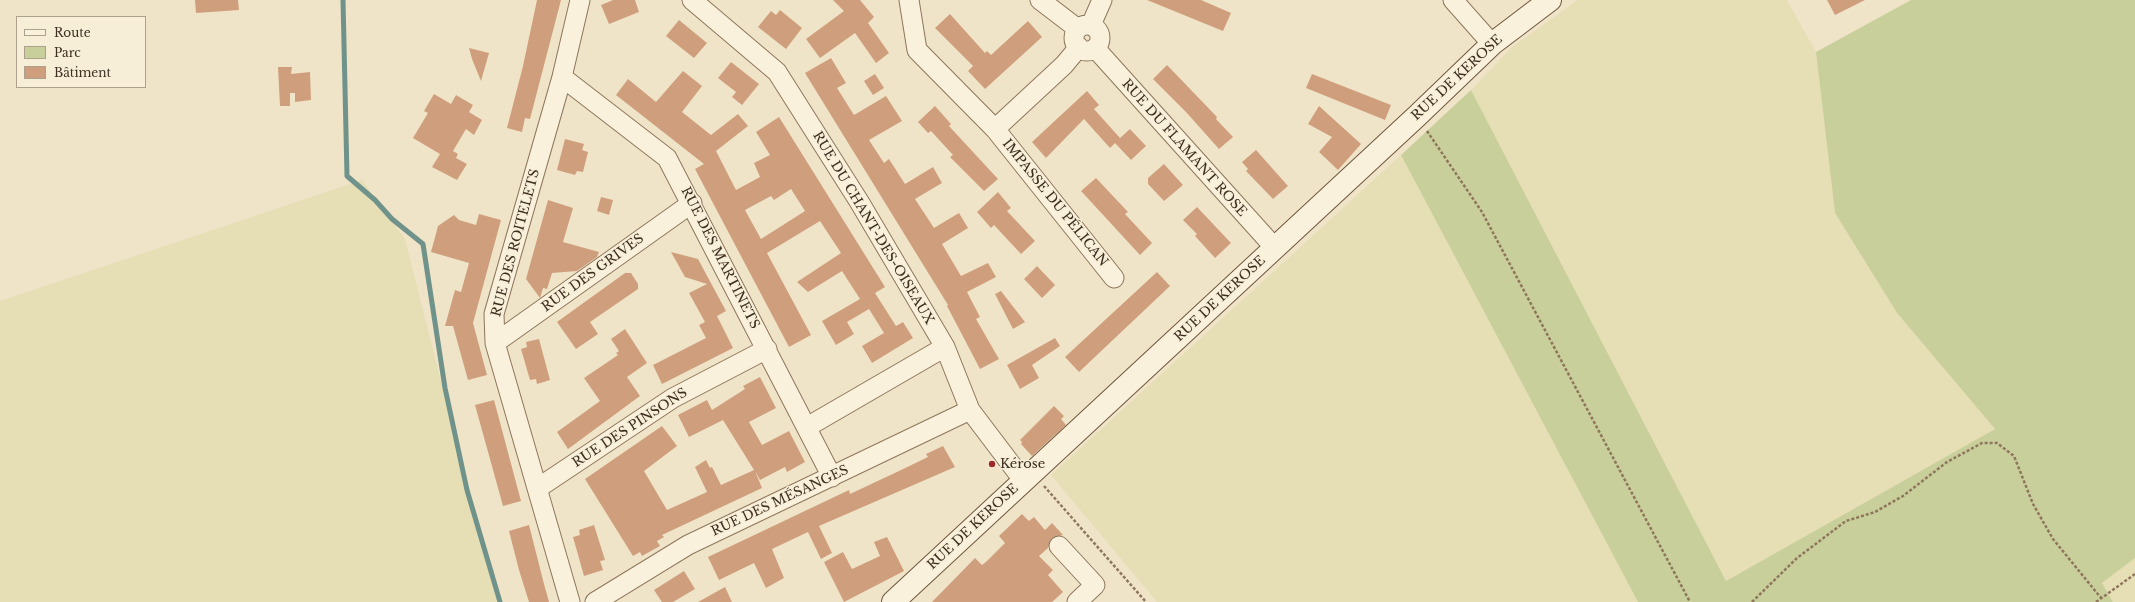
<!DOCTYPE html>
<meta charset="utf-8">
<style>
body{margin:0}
#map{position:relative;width:2135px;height:602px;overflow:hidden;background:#f0e4c8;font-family:"Libre Baskerville",serif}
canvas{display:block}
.legend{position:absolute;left:16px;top:16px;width:130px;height:72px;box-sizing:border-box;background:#f7eed8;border:1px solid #ada18e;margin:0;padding:5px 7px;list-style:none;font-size:12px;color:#3d2e20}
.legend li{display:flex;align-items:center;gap:8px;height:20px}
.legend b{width:20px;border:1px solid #ada18e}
</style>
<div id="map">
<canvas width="2135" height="602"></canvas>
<ul class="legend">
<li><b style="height:5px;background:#faf1dc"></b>Route</li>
<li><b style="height:11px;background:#c9cf9b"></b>Parc</li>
<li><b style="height:11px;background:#cf9f7d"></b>Bâtiment</li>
</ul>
</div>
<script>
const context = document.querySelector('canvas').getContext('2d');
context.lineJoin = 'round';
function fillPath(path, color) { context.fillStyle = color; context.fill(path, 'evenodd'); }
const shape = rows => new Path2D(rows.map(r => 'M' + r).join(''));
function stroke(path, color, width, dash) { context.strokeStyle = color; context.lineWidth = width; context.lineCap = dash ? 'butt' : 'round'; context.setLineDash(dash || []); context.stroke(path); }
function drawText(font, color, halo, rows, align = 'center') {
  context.font = font + ' "Libre Baskerville",serif'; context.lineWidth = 3; context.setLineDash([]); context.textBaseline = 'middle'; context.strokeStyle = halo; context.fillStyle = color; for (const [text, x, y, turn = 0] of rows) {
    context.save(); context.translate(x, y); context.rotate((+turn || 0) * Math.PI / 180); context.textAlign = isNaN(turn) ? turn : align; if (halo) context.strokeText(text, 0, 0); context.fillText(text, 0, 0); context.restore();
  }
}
fillPath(shape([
 [1578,0,1787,0,1816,52,1835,213,1897,313,1995,429,1726,581,1471,90,1512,47],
 [1401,155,1638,602,1157,602,1051,475],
 [362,180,405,239,497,602,0,602,0,301],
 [2135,558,2135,602,2113,602,2102,583]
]), '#e6deb5');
fillPath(shape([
 [1911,0,2135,0,2135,558,2102,583,2113,602,1638,602,1401,155,1471,90,1726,581,1995,429,1897,313,1835,213,1816,52]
]), '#c9cf9b');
stroke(shape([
 [343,0,347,176,375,200,392,219,423,244,445,388,467,490,500,602]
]), '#6f938a', 5);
fillPath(shape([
 [195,0,238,0,239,10,196,13],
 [537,0,561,0,530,119,525,118,522,132,507,128,523,66],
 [613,0,635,0,639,12,609,24,601,5],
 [833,0,860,0,874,17,868,23,889,53,876,63,855,33,820,58,806,39,844,11],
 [1147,0,1201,0,1231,13,1223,31],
 [1827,0,1865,0,1835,15],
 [780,10,802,28,786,49,758,27,771,11,776,15],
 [950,14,985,53,987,51,991,55,1028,21,1042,37,985,89,968,71,973,66,935,28],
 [679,20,707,43,694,58,666,36],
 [469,48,489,53,481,81,472,59],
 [831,58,846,83,837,88,854,115,886,96,902,121,869,140,884,163,889,159,905,184,933,167,942,183,915,199,934,228,959,213,968,228,942,244,961,276,988,263,996,277,967,292,980,317,976,319,999,359,980,369,947,306,948,305,805,73],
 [731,62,759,84,742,105,732,97,736,92,718,78],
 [1167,65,1217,117,1216,119,1233,137,1219,149,1186,112,1153,79],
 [278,67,292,67,291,74,310,72,311,100,295,102,295,93,290,93,290,106,280,106],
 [683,71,702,86,682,112,711,135,738,114,748,126,716,151,736,190,760,177,754,163,770,155,756,132,779,117,885,287,875,293,896,326,903,322,913,338,872,363,862,346,884,333,869,309,847,322,854,334,836,345,822,321,860,299,842,271,808,292,797,282,841,253,820,221,767,253,811,335,789,347,695,169,704,164,616,95,628,79,656,102],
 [791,189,805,211,761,239,745,210,771,196,774,200],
 [875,74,884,88,873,95,864,81],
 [1312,74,1391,105,1385,120,1306,88],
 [1087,91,1099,105,1094,109,1120,138,1130,129,1146,146,1131,160,1115,143,1110,148,1084,119,1046,158,1032,142],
 [434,94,451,104,456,95,473,105,469,112,482,120,474,135,466,129,453,151,458,154,456,158,467,164,457,180,432,167,440,154,413,138,428,113,424,111],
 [935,106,951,124,949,126,998,179,984,191,950,157,953,155,931,131,928,133,918,122],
 [1319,106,1361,144,1338,170,1319,152,1332,137,1308,124],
 [565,139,584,144,582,150,588,152,583,172,577,171,575,175,557,170],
 [1256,150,1288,186,1273,199,1246,171,1248,169,1242,162],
 [1164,164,1183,185,1164,201,1148,184,1148,178],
 [1096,178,1128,212,1125,214,1152,243,1140,255,1081,191],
 [998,192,1011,208,1007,211,1035,241,1021,254,994,225,991,228,977,212],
 [601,197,613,200,609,215,597,211],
 [548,200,573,208,563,242,599,252,597,257,577,271,552,273,547,289,543,288,540,298,526,279],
 [1197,207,1231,243,1215,258,1195,236,1197,234,1183,220],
 [479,214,501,220,473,323,487,375,468,380,453,326,445,326,455,290,461,292,469,263,431,252,438,226,454,215,459,220,476,225],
 [671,252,698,259,726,311,717,316,733,348,662,384,653,365,706,338,699,325,705,322,689,293,707,284,685,277],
 [1037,266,1055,285,1042,298,1024,279],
 [1157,272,1170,286,1079,372,1065,357],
 [625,273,631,273,638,284,638,289,590,322,598,334,576,349,557,322],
 [1001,291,1025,322,1013,329,995,294],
 [625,329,647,363,627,377,640,396,568,449,557,432,600,401,584,378,618,355,616,353,619,351,611,339],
 [1055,338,1060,346,1032,365,1039,378,1020,389,1007,365],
 [539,339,550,380,537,384,536,379,530,380,521,349,527,347,526,342],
 [760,377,776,408,749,422,762,445,789,431,805,462,787,472,785,467,760,480,755,471,762,488,662,535,664,537,657,541,660,546,642,556,640,552,633,556,585,479,662,426,677,446,644,471,667,510,707,492,695,467,706,460,710,468,712,467,721,485,754,470,723,420,689,437,678,415,707,400,712,410,745,389,743,386],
 [494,400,521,501,503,506,475,405],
 [1054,406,1064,416,1061,419,1066,425,1032,456,1021,444,1022,442,1020,440],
 [943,446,955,467,819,526,832,553,821,559,808,532,772,549,784,578,766,588,754,563,719,580,708,557,849,490,850,494,899,471,928,457,926,454],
 [1022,514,1029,521,1034,517,1045,530,1052,523,1063,535,1052,538,1048,548,1039,556,1053,570,1048,575,1063,592,1052,602,932,602,975,558,982,565,987,561,1005,543,999,536],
 [529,525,544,584,549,602,529,602,519,570,509,531],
 [594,525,605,560,600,561,603,570,584,576,573,537,580,535,579,530],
 [887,537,904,571,844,602,824,562,843,552,852,569,880,556,874,542],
 [684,571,695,589,673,602,662,602,654,590],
 [725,587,732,602,698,602]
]), '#cf9f7d');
const minor = shape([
 [692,0,777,72,860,203,945,347,970,410,1023,480],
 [909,0,917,50,995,129,1064,65,1079,47],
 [1040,0,1078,29],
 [1453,0,1492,44],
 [1091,25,1102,0],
 '1074 38a13 13 0 1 1 26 0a13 13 0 1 1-26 0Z',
 [1095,48,1275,248],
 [562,77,667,158,832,477],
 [995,129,1114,278],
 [495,343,692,203],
 [807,427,945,347],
 [538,488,673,398,767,349],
 [1059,546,1095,585,1077,602],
 [570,602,495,343,494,314,562,77,580,0],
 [595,602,688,545,970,410]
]);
const secondary = shape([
 [893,602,1417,116,1492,44,1550,0]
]);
stroke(minor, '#8d765c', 21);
stroke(secondary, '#6f573f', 24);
stroke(shape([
 [1427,131,1482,212,1690,602],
 [1044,486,1146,602],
 [1752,602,1797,558,1846,521,1875,512,1903,496,1947,462,1982,443,1997,443,2014,456,2033,504,2053,539,2101,598],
 [2096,602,2135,574]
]), '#8d765c', 2.5, [3, 2]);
stroke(minor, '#faf1dc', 19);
stroke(secondary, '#faf1dc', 22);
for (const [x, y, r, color] of [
 [992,464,4,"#9e2a2b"]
]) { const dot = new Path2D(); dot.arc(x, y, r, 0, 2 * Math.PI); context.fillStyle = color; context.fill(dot); stroke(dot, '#f7eed8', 1.5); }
drawText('13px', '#3d2e20', '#f7eed8', [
 ["RUE DE KEROSE",1457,78,-43],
 ["RUE DU FLAMANT ROSE",1184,148,48],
 ["IMPASSE DU PÉLICAN",1055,203,51],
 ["RUE DU CHANT-DES-OISEAUX",873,228,59],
 ["RUE DES ROITELETS",516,243,-75],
 ["RUE DES MARTINETS",720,258,63],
 ["RUE DES GRIVES",593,273,-36],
 ["RUE DE KEROSE",1220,299,-43],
 ["RUE DES PINSONS",630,428,-33],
 ["RUE DES MÉSANGES",780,501,-25],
 ["RUE DE KEROSE",973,527,-43]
]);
drawText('13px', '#3d2e20', '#f7eed8', [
 ["Kérose",1000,464]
], 'left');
</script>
